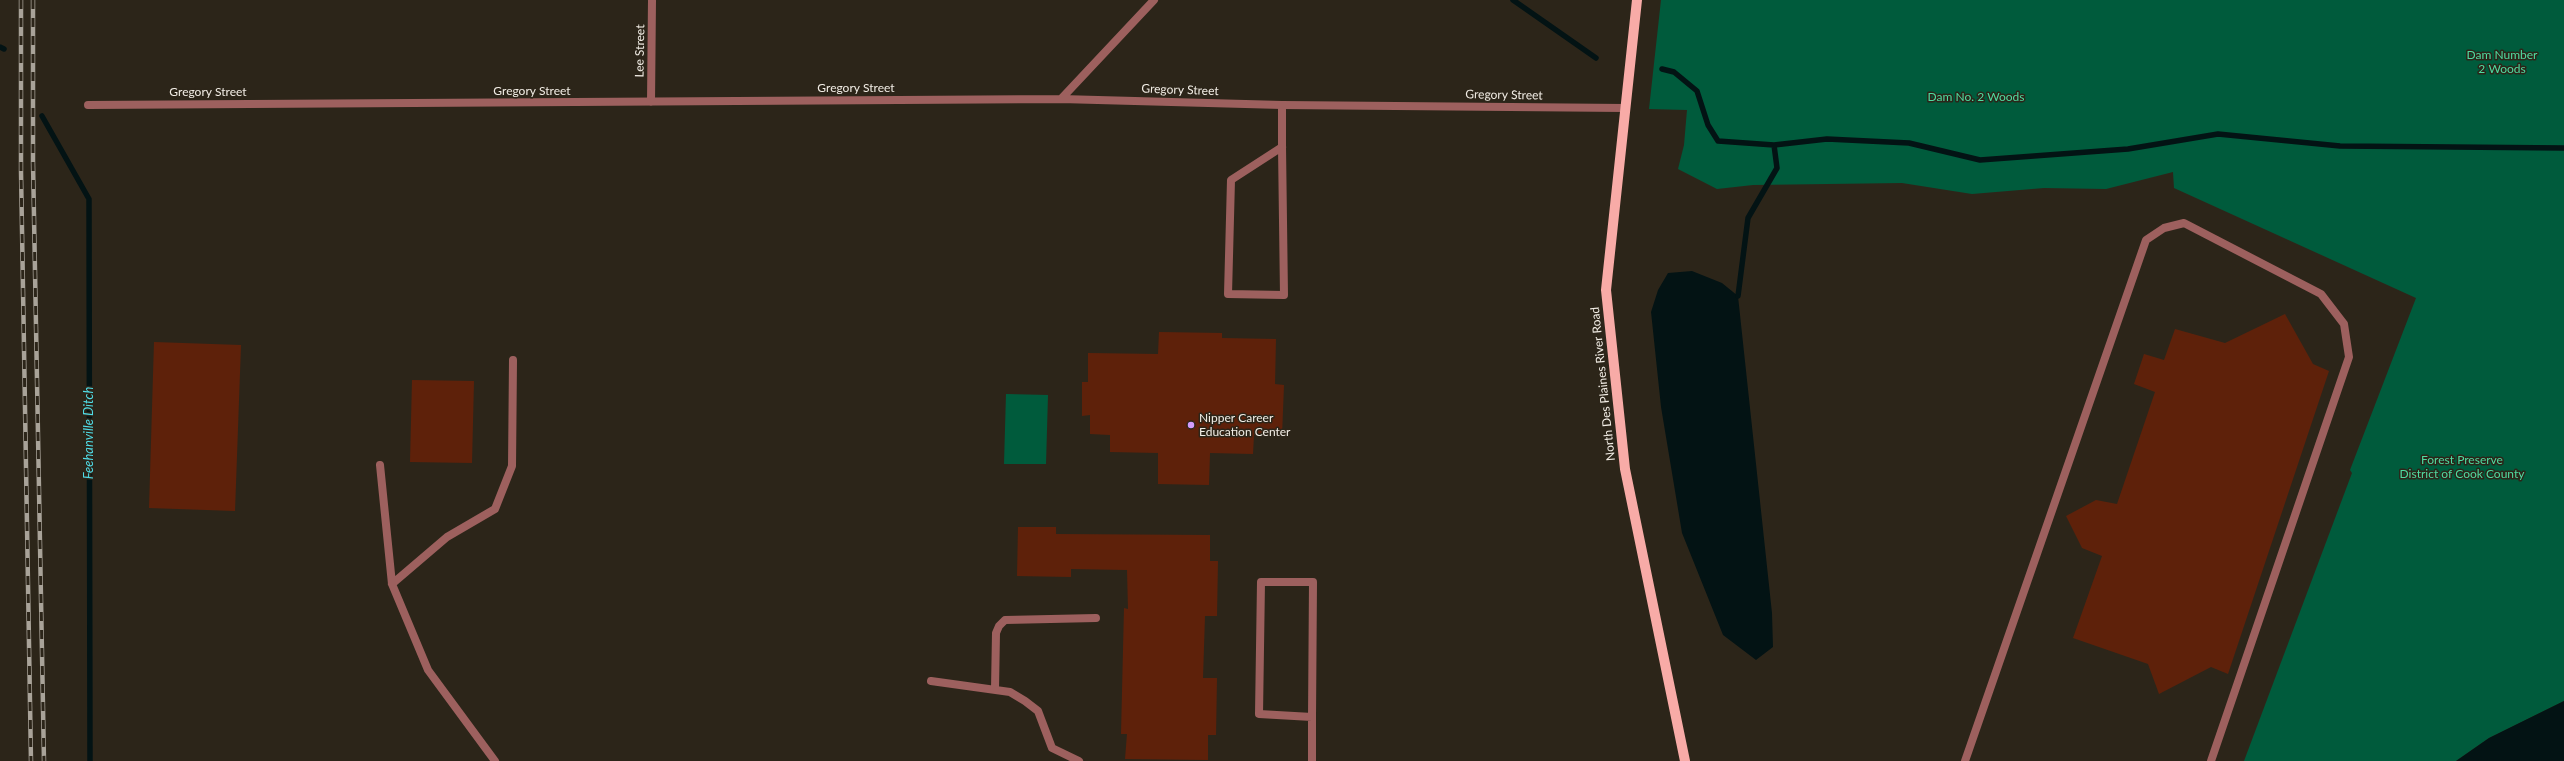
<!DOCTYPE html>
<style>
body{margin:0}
canvas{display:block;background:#2c2519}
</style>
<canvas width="2564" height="761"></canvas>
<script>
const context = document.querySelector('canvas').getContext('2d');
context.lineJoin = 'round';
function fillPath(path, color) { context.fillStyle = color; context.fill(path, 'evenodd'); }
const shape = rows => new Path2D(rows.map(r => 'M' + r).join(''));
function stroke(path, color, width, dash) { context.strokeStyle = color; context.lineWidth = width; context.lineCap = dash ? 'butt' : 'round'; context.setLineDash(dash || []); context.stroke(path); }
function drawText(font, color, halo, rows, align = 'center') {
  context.font = font + ' Lato,sans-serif'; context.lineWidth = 3; context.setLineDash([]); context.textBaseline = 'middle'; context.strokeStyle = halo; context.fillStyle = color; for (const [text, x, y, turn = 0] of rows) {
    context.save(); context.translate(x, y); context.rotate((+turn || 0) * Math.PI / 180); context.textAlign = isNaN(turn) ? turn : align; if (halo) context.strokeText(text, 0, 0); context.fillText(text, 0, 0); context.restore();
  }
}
fillPath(shape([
 [1661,0,2564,0,2564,701,2489,738,2456,761,2244,761,2352,473,2350,470,2416,298,2174,188,2173,172,2106,189,2044,188,1972,194,1902,183,1753,185,1717,189,1678,169,1684,145,1687,110,1649,109],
 [1006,394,1048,395,1046,464,1004,464]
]), '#005b3c');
fillPath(shape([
 [1692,271,1722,283,1738,296,1772,613,1773,647,1756,660,1723,635,1682,533,1661,407,1651,312,1658,290,1668,273],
 [2564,701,2564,761,2456,761,2489,738]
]), '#031314');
stroke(shape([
 [1513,0,1596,58],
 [0,47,4,49],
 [1662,69,1674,72,1697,91,1708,125,1718,141,1774,145,1827,139,1909,143,1980,160,2128,149,2218,134,2340,146,2564,148],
 [42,116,89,199,90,761],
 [1738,296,1748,218,1777,168,1774,145]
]), '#031314', 5.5);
fillPath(shape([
 [2285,314,2313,364,2329,371,2228,674,2211,667,2159,694,2148,664,2073,638,2102,556,2082,548,2066,516,2096,500,2117,504,2155,392,2134,384,2144,354,2164,360,2175,329,2225,343],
 [1159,332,1222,333,1222,338,1276,339,1275,384,1284,385,1282,436,1254,435,1253,454,1210,453,1209,485,1158,484,1158,453,1110,452,1110,435,1090,434,1090,415,1082,416,1082,382,1088,382,1088,353,1158,354],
 [154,342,241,345,235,511,149,508],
 [412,380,474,381,472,463,410,462],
 [1018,527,1056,527,1056,534,1210,535,1210,561,1218,561,1217,616,1205,616,1203,678,1217,678,1216,735,1208,735,1208,760,1125,759,1127,734,1121,734,1124,608,1128,609,1127,570,1071,569,1071,577,1017,576]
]), '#5e210a');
stroke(shape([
 [1282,105,1282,147,1284,295,1228,294,1231,180,1282,147],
 [931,681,1010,692,1025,701,1038,711,1052,748,1079,761],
 [995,689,996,633,999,626,1005,620,1096,618],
 [1312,761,1312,717,1313,582,1261,582,1259,714,1312,717],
 [1965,761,2146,240,2164,228,2184,223,2321,294,2344,324,2349,357,2211,761]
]), '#9d605e', 8);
stroke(shape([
 [1061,99,1154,0],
 [651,102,652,0],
 [88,105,1061,99,1282,105,1624,108],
 [380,465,392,584,428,670,495,761],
 [392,584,447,537,495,509,512,466,513,360]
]), '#9d605e', 8);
stroke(shape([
 [1637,0,1606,290,1625,469,1685,761]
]), '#f8aba7', 10);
const rail = shape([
 [21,0,21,171,31,761],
 [33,0,33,162,44,761]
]);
stroke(rail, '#a9a399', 4.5);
stroke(rail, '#2c2519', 3, [9]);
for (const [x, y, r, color] of [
 [1191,425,4,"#d29dfd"]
]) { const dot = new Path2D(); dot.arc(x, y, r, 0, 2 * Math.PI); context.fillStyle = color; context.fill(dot); stroke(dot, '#2c2519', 1.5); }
drawText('12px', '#f2ede5', '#2c2519', [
 ["Lee Street",640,51,-89],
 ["Gregory Street",856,88],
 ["Gregory Street",1180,90,2],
 ["Gregory Street",532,91],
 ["Gregory Street",208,92],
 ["Gregory Street",1504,95,1],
 ["North Des Plaines River Road",1603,384,-96]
]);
drawText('12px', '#4fdca1', '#2c2519', [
 ["Dam Number",2502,55],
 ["2 Woods",2502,69],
 ["Dam No. 2 Woods",1976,97],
 ["Forest Preserve",2462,460],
 ["District of Cook County",2462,474]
]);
drawText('12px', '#f2ede5', '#2c2519', [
 ["Nipper Career",1199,418],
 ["Education Center",1199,432]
], 'left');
drawText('italic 13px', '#51dde7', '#2c2519', [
 ["Feehanville Ditch",89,433,-90]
]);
</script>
